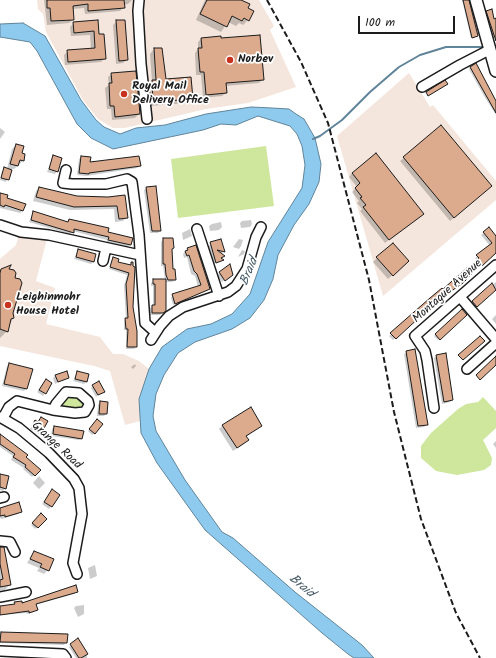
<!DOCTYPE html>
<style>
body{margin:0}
#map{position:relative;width:496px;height:658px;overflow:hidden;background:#fff;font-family:Kalam,sans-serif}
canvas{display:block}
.scale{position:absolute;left:358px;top:16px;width:97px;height:18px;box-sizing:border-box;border:2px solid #1c1c1c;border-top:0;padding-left:5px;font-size:12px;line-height:14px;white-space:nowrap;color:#1c1c1c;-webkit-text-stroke:3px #fff;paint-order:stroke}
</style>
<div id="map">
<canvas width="496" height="658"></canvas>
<div class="scale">100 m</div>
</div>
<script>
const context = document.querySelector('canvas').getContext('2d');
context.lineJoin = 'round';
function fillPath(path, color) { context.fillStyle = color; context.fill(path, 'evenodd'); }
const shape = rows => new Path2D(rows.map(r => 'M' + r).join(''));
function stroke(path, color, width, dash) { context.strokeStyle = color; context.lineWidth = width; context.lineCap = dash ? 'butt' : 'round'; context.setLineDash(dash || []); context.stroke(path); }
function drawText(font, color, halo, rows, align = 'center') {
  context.font = font + ' Kalam,sans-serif'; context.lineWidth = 3.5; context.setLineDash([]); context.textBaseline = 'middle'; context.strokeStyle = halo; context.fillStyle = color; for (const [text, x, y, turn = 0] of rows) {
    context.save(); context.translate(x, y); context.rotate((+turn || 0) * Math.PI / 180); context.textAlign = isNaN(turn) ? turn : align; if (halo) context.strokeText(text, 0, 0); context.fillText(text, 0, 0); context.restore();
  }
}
fillPath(shape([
 [37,0,259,0,274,26,270,30,296,87,248,103,206,109,125,128,113,128,98,119,83,100,46,32,43,14,38,9],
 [409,73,430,107,433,105,496,181,496,200,383,296,337,136],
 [19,234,47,239,36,281,55,288,46,324,100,337,113,354,123,354,139,361,149,369,139,399,140,421,125,425,110,371,94,366,0,346,0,259,16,245]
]), '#f4e6dd');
fillPath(shape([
 [266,146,274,206,178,218,171,159],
 [77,396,86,404,81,410,59,406,64,397],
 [483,397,496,411,496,428,483,440,492,458,491,465,484,470,457,475,436,471,421,458,421,446,431,433,458,409,466,404,478,402]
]), '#cee79d');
const water = shape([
 [23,23,45,36,81,100,96,120,104,127,120,134,136,128,165,125,206,114,251,107,272,108,289,109,296,114,304,119,315,138,321,164,319,182,309,204,294,225,278,255,273,279,264,300,250,318,232,329,195,342,178,353,164,375,156,394,153,416,156,431,185,480,222,532,233,538,295,592,362,645,374,658,354,658,348,654,322,633,205,530,157,463,141,433,139,399,149,369,162,347,187,329,211,324,232,314,250,294,268,242,302,188,305,165,302,146,297,134,290,126,258,116,236,125,221,124,203,130,113,149,91,138,77,124,37,51,30,42,0,37,0,24,23,23]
]);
fillPath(water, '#8ecaee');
stroke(water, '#60849a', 1);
fillPath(shape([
 [44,0,132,0,128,4,123,5,124,7,120,11,85,14,84,8,72,9,73,19,69,23,47,25],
 [205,0,243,0,248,20,243,25,239,23,236,26,228,22,221,32,196,20],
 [462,0,468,0,476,36,471,38],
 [487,12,496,28,496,37,493,38,486,13],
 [97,21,98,35,105,58,101,62,65,65,64,55,68,51,91,49,90,35,71,36,70,27,74,23],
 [117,21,127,60,123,63,116,64,113,25],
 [201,39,263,79,259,83,225,86,226,93,222,96,203,98,201,75,196,75,195,53,198,49,198,42],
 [154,49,165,80,192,99,187,103,149,106,148,85,152,82,150,54],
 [471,67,496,103,496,115,484,96,469,69],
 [112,74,139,114,135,118,112,120,111,109,107,109,105,88,109,85,108,77],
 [0,128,5,132,0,139],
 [16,145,23,161,14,169,12,169,6,182,0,180,2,171,7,169,12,149],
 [53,157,57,171,55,174,47,172],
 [81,157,89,163,140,166,137,168,86,176,77,175,79,159],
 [404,158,487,190,450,221,400,161],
 [352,173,419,217,385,243,360,211,362,209,357,203,359,201,352,192,357,187,349,177],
 [39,188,77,197,108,198,124,196,127,217,123,221,115,222,114,209,70,210,33,201,36,191],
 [146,188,160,231,158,233,150,233,144,190],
 [0,195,6,198,23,210,20,213,0,208],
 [33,213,67,222,69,220,107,233,130,245,128,247,107,242,107,240,73,231,70,234,29,222],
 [251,220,252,224,250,227,241,228,240,223,242,221],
 [221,222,222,227,219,230,210,231,209,226,212,224],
 [190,229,192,236,183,240,182,233],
 [489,229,494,236,496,234,496,252,479,267,475,263,477,261,475,258,490,246,481,235],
 [163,239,173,248,171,250,172,270,175,280,172,282,165,282,165,311,160,315,150,315,150,308,153,306,153,286,151,286,151,283,154,280,165,280,163,266,161,266,161,242],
 [239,239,243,240,241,246,239,249,233,247],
 [220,241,223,252,221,254,224,256,221,259,223,260,214,264,208,246],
 [187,249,209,289,173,305,171,298,173,295,198,287,195,276,191,274,187,257,184,258,183,254],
 [78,250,95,255,93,262,91,264,74,259],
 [242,250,245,251,244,254,238,257],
 [113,258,117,263,130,265,132,263,132,307,136,347,134,349,126,349,126,330,124,330,124,321,126,319,124,286,127,275,109,269],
 [377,258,404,265,388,279,373,262],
 [230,265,231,275,222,282,217,275],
 [9,266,13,318,7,331,0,338,0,270],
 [469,276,448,294,447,293,434,303,393,340,389,336,430,298],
 [496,282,496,288,474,309,470,304],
 [462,310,466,315,438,340,434,336],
 [496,315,496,324,492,319],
 [407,352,427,424,424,427,416,428,404,354],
 [437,356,452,400,450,402,442,404,434,358],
 [9,364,26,389,24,391,2,386,7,366],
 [135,364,136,366,133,369,131,367],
 [77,373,86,382,84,384,73,381],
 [56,375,68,378,55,384,53,378],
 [46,380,45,393,43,396,37,392],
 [93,385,104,391,96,397,91,388],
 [100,402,106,414,104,416,97,416,98,405],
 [35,421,38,423,47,421,39,434,30,429],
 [95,423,95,433,92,435,88,431],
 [223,425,261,426,246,437,248,440,244,444,233,451,219,429],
 [54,427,81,438,79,440,51,436,52,429],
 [0,436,39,470,32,477,23,469,24,468,11,460,13,456,0,447],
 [496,441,496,448,493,444],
 [0,476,5,488,3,491,0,490],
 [39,476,45,483,39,489,33,483],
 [50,493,59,495,49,509,42,504],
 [0,509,21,511,18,514,2,519,0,518],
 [41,515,45,519,35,529,31,525],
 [0,551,10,584,5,590,0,591],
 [34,552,48,570,44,574,37,571,39,568,27,563],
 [95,565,97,576,90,579,88,568],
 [77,592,74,594,35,605,36,610,34,612,27,614,26,613,0,615,0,607],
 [84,605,84,614,78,617,74,608,76,606],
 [0,633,67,635,66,642,64,645,0,643],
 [78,640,87,655,87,658,76,658,69,647]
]), '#0003');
stroke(shape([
 [313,139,320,136,342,120,370,92,399,67,420,55,446,47,485,47]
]), '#60849a', 2);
const building = shape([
 [47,0,124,0,125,8,88,11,88,4,73,6,74,20,51,21,50,8,47,8,47,0],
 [207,0,241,0,250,4,248,8,254,11,249,21,244,18,242,21,232,16,227,27,200,14,207,0],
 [463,0,469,0,478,36,472,38,463,0],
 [492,9,494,19,496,18,496,41,486,11,492,9],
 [98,20,99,34,104,34,106,59,68,62,67,50,95,48,94,31,74,33,73,22,98,20],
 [116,20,125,20,128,60,119,61,116,20],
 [260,35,264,80,226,83,227,93,206,95,204,72,200,72,198,48,202,48,201,38,221,36,221,38,260,35],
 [154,48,162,48,166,79,191,77,193,99,153,102,152,80,156,80,154,48],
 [476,63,496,101,496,113,470,67,476,63],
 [136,71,140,114,115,117,114,106,110,106,109,83,112,83,111,73,136,71],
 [445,80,448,84,428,96,426,92,445,80],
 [441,125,492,186,454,218,403,157,441,125],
 [16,144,24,146,22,153,25,154,24,161,20,160,18,166,10,164,16,144],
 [376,153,424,214,389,240,363,207,366,205,360,198,362,197,355,188,360,183,352,173,376,153],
 [53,155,62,158,58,172,49,169,53,155],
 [81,156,91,157,90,162,139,156,141,166,89,173,89,174,79,173,81,156],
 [4,167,12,170,9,180,1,178,4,167],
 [156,186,161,231,152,231,146,187,156,186],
 [39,187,77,196,108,197,125,195,128,218,119,219,117,206,74,207,36,197,39,187],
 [0,193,8,195,7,198,26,204,23,211,5,205,4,207,0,205,0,193],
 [33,211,68,222,69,219,109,228,108,232,133,238,131,245,108,240,109,237,74,229,74,233,31,220,33,211],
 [489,227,496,236,496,253,482,266,477,260,479,258,476,255,492,243,483,232,489,227],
 [163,238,173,238,174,248,172,249,173,269,175,269,176,280,168,280,166,275,165,264,163,264,163,238],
 [221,239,225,252,217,250,225,256,221,258,224,260,216,263,210,242,221,239],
 [393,243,409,261,393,276,376,257,393,243],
 [196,245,210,289,175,304,172,294,201,285,197,274,194,271,189,255,187,256,185,251,188,250,187,248,196,245],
 [78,249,96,254,94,262,76,257,78,249],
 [113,257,119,259,118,262,131,265,131,262,133,262,133,266,135,267,133,307,137,331,137,347,127,347,128,329,126,329,125,318,128,318,126,284,129,273,110,267,113,257],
 [230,264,233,275,225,281,219,272,230,264],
 [11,265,9,269,14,270,16,273,15,278,20,279,22,283,13,313,14,318,11,319,8,332,0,329,0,273,1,269,11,265],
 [467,268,472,274,463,283,437,301,396,339,390,333,430,298,442,288,443,289,467,268],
 [153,279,166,279,166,311,163,313,152,313,152,305,155,305,155,284,153,284,153,279],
 [492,283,496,290,477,307,472,301,492,283],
 [462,309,467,315,440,340,435,334,462,309],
 [480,336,485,341,463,360,458,355,480,336],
 [415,349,428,425,418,426,406,351,415,349],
 [446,353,453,400,444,402,436,355,446,353],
 [496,356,496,365,480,380,476,375,496,356],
 [9,363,33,369,27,389,4,384,9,363],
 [67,371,69,378,58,382,55,375,67,371],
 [77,371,89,374,87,382,75,379,77,371],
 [46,379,52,383,46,394,39,390,46,379],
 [99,381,105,392,98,395,92,385,99,381],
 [100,401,108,402,107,414,99,414,100,401],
 [251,407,262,426,246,436,249,440,237,448,222,425,251,407],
 [41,417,48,421,42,432,32,426,35,420,38,422,41,417],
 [97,419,103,424,95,434,89,429,97,419],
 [54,426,84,431,82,439,53,434,54,426],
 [0,434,28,455,26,457,41,470,35,476,25,467,26,465,13,457,15,454,0,444,0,434],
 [0,474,9,476,6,489,0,487,0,474],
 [52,489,60,495,52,507,44,502,52,489],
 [19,502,22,512,5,517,5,515,0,516,0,508,19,502],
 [41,513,47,519,38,528,32,523,41,513],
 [0,547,4,547,11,585,0,587,0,580,3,579,0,564,0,547],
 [34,551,54,559,49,571,40,567,42,564,30,559,34,551],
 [76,585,78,592,36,604,38,610,29,613,29,611,0,615,0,606,15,604,14,602,22,601,22,603,76,585],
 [1,632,68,634,67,643,0,642,1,632],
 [78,638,88,654,81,658,79,658,70,644,78,638]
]);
fillPath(building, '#dcab8e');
stroke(building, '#1c1c1c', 1);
const minor = shape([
 [139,0,138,11,141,64,147,119],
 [422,87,460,65,489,50],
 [66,170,63,183,72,184,106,184,127,179,132,182,139,235,145,323,155,332],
 [0,225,21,232,49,235,140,255],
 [197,229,219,296],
 [103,261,106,248],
 [460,297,496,339],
 [151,340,160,326,169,316,183,307,228,292,236,286,247,269,256,237,261,227],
 [467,369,496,343],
 [434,408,427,360,425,351,415,336,496,265],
 [0,417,19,428,49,453,74,479,79,488,82,514,73,563,77,574],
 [3,418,9,407,17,401,53,410,75,413,85,412,89,405,88,401,79,393,66,392,56,404,53,410],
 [0,498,4,497],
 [0,541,10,542,15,552],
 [0,597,26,592],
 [0,651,63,654,66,658]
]);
const major = shape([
 [476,0,496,71]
]);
stroke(minor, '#1c1c1c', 12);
stroke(major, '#1c1c1c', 14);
stroke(minor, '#fff', 9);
stroke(major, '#fff', 11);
stroke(shape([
 [267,0,301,62,328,123,369,280,394,412,421,519,456,613,480,658]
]), '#1c1c1c', 2, [6, 3]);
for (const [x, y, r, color] of [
 [230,60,4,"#c8321e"],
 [124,94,4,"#c8321e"],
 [8,305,4,"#c8321e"]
]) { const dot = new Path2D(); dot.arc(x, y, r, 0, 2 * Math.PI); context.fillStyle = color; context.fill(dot); stroke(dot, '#fff', 1.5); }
drawText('bold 12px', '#1c1c1c', '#fff', [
 ["Norbev",238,60],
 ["Royal Mail",132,87],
 ["Delivery Office",132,101],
 ["Leighinmohr",16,298],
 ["House Hotel",16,312]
], 'left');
drawText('12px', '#1c1c1c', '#fff', [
 ["Montague Avenue",448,292,-42],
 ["Grange Road",56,446,43]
]);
drawText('italic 13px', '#445966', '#fff', [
 ["Braid",250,272,-68],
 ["Braid",301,587,40]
]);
</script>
